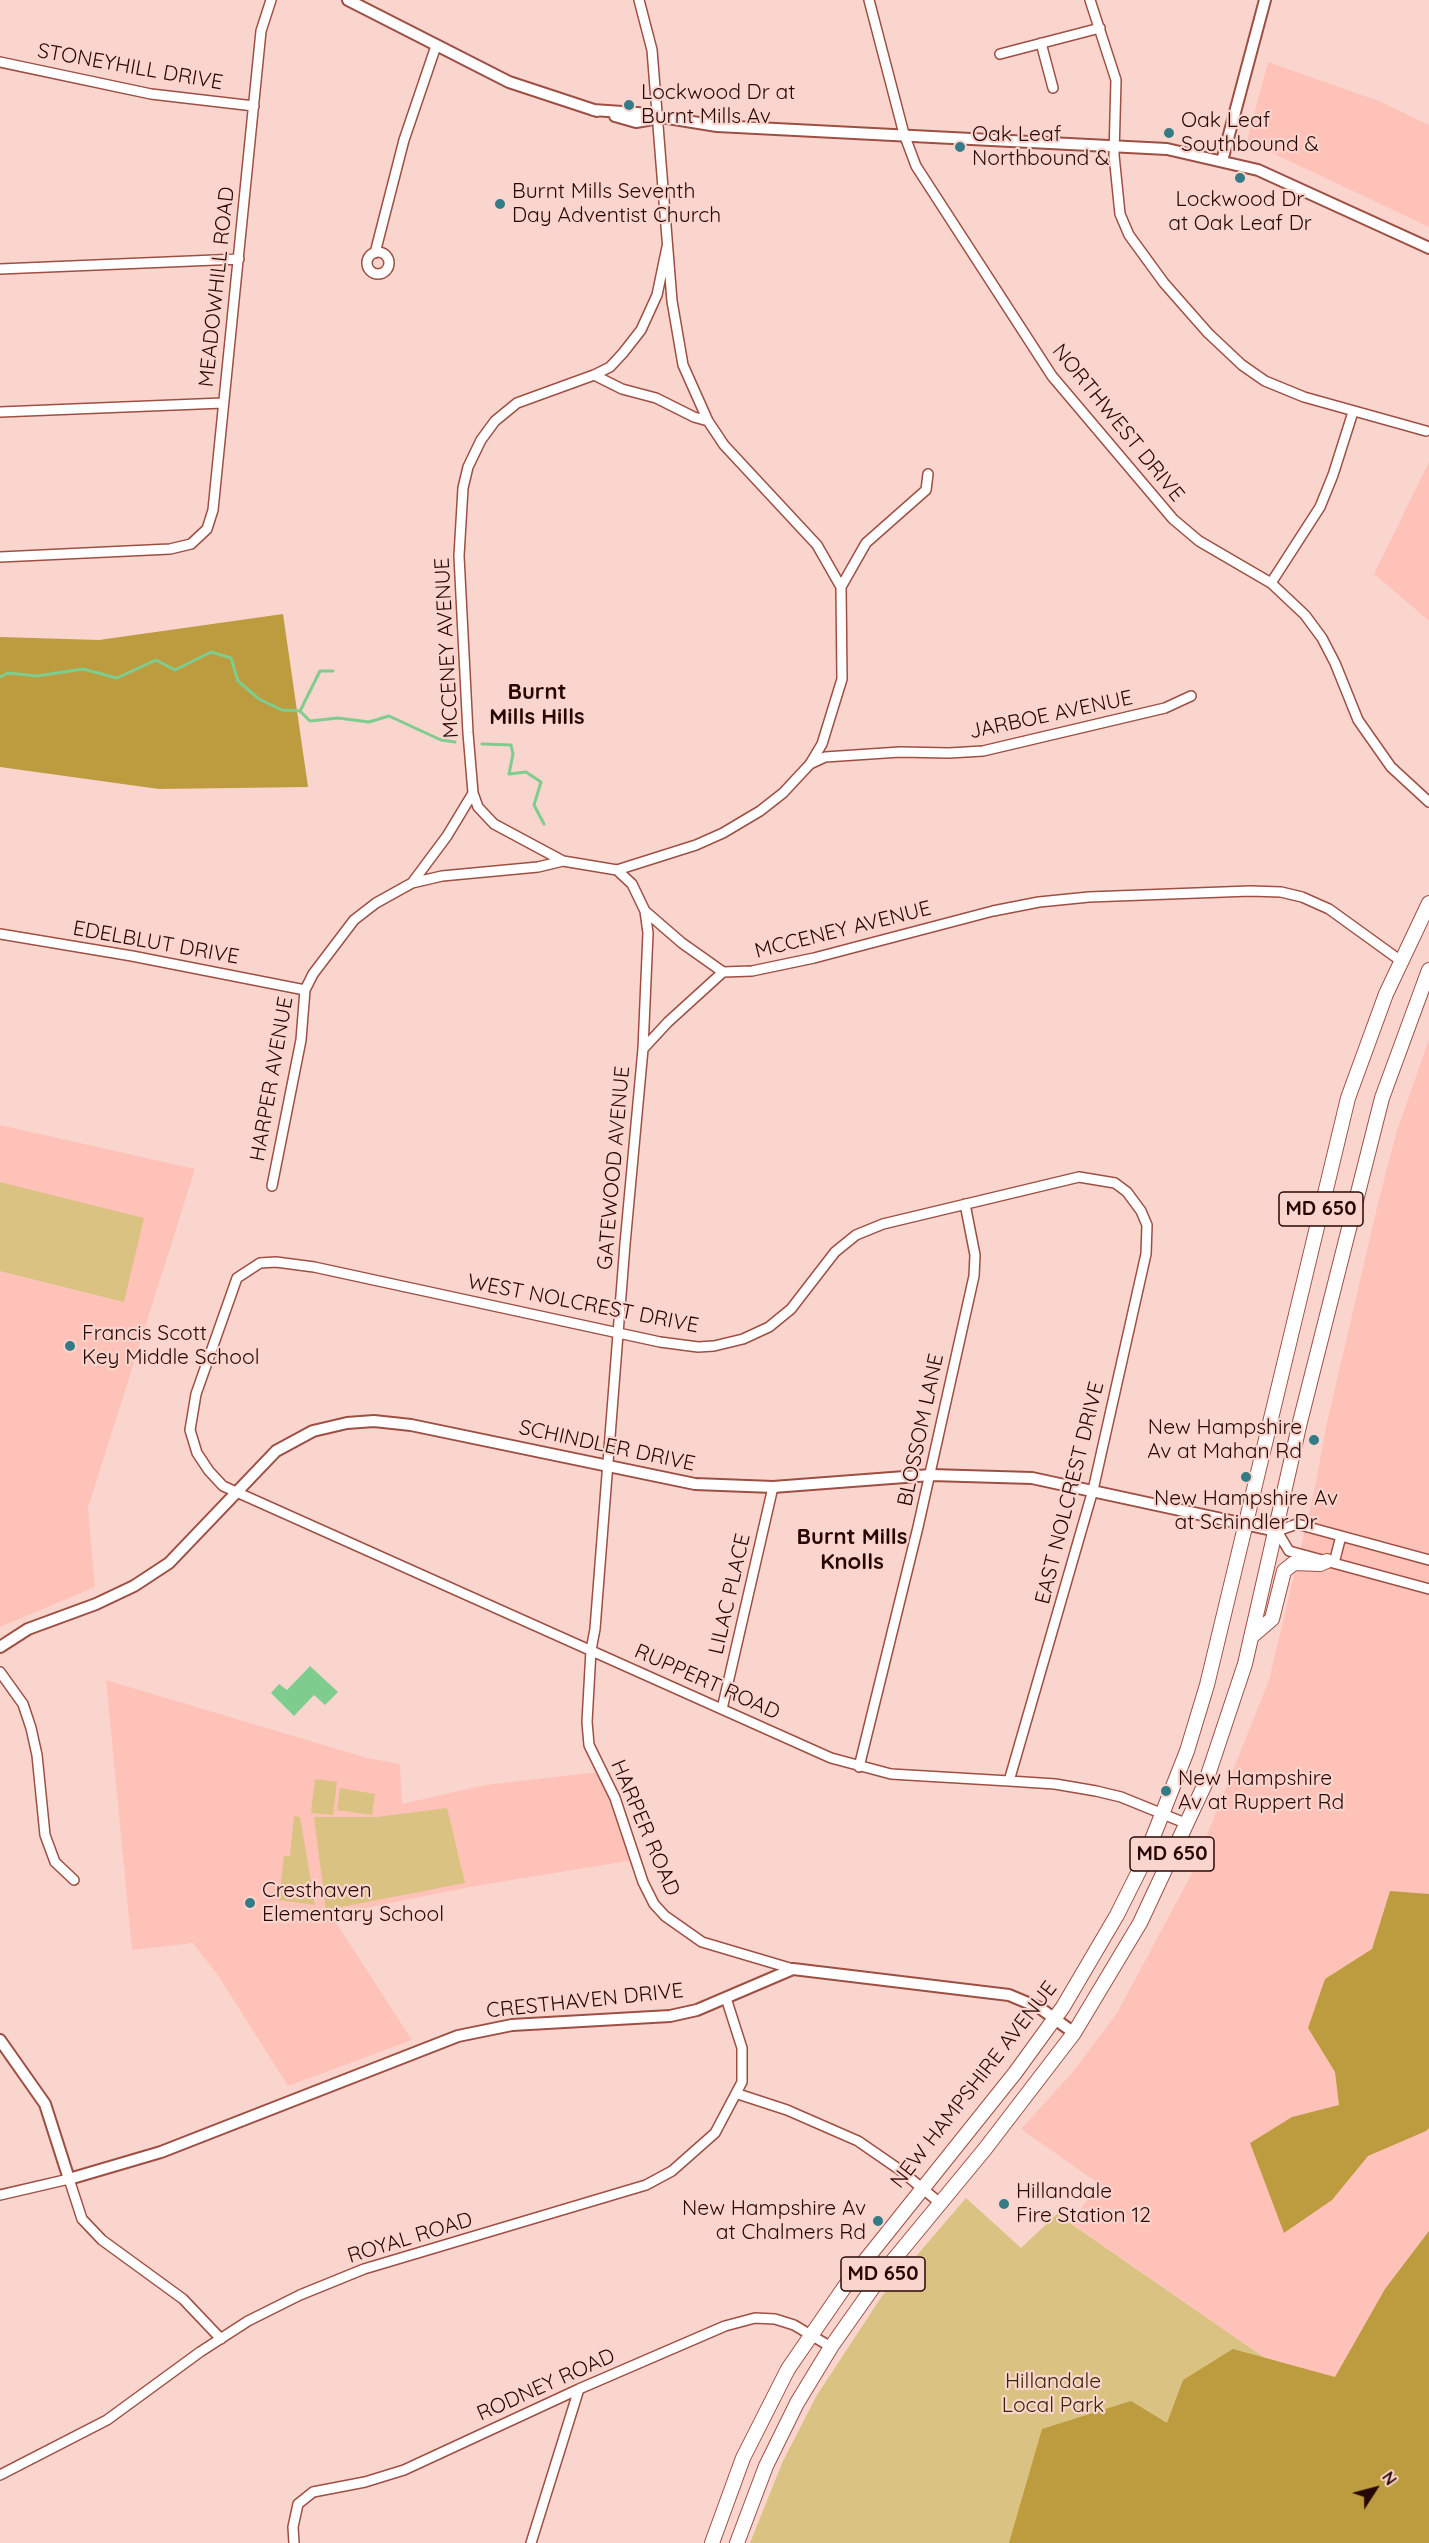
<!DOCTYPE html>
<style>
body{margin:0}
#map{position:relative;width:1429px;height:2543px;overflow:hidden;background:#fad5ce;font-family:Quicksand,sans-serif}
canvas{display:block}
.north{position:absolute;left:1345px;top:2459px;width:60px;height:60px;-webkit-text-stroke:4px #fad5ce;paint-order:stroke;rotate:54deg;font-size:16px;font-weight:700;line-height:24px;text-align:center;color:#280805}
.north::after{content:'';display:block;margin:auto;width:21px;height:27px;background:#280805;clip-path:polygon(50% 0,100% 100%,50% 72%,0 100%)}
</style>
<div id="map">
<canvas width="1429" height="2543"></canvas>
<div class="north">N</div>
</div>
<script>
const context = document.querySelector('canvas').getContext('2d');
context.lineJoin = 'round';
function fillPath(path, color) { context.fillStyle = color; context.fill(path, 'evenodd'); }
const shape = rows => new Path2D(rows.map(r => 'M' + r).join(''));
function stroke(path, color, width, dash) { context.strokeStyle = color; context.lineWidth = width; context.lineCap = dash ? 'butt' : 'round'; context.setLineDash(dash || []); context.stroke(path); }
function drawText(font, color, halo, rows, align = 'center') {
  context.font = font + ' Quicksand,sans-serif'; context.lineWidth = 4.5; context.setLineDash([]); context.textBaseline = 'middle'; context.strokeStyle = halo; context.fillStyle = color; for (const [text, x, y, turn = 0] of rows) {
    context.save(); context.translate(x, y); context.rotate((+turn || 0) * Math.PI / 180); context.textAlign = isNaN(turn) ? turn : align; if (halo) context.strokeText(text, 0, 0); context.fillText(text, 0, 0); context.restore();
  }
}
fillPath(shape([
 [1268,62,1379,101,1429,125,1429,227,1247,141],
 [1429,462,1429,621,1374,574],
 [1429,1039,1429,2543,1356,2421,1071,2223,1099,2184,1021,2129,1072,2073,1117,2013,1191,1875,1269,1680,1314,1492,1326,1427,1379,1199,1396,1134],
 [0,1125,195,1169,88,1508,95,1587,0,1627],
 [106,1680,367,1758,400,1764,402,1804,485,1785,598,1772,634,1860,475,1886,331,1915,412,2040,288,2086,219,1977,193,1943,132,1950]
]), '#fec2b8');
fillPath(shape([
 [0,1182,144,1218,124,1302,0,1271],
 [315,1779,337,1782,333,1815,311,1813],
 [340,1788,375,1794,372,1815,337,1810],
 [447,1808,465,1883,326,1910,314,1817,377,1817],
 [294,1816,300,1817,315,1905,279,1900,284,1856,290,1856],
 [966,2198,1021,2248,1057,2214,1356,2421,1290,2543,750,2543,783,2461,817,2395,882,2296]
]), '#dac282');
fillPath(shape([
 [283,614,308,787,159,789,0,767,0,637,99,640],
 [1390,1891,1429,1894,1429,2128,1426,2131,1368,2156,1332,2200,1284,2233,1250,2143,1292,2117,1339,2105,1335,2072,1308,2028,1325,1979,1372,1949],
 [1429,2231,1429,2543,1009,2543,1042,2429,1131,2401,1167,2423,1183,2380,1233,2349,1335,2377,1385,2289]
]), '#bc9c3e');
fillPath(shape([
 [310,1666,338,1692,325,1705,314,1695,294,1716,271,1693,279,1684,287,1690]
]), '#7ecd8f');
stroke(shape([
 [0,677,8,673,37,676,83,669,117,678,156,660,175,670,211,652,231,658,238,681,259,699,282,710,300,711,310,721,338,718,369,722,389,716,441,740,455,742],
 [300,711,320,671,333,671],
 [482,744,511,745,513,754,509,774,526,772,541,782,534,805,544,824]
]), '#7ecd8f', 3);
const minor = shape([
 [869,0,904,134,916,166,1052,376,1173,519,1199,541,1271,583,1305,615,1322,638,1335,663,1358,720,1391,767,1429,802],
 [1090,0,1116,80,1114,155,1120,214,1129,235,1164,283,1208,333,1242,365,1265,381,1304,397,1426,431],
 [1041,43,1053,88],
 [1000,54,1100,28],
 [0,62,151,94,254,106],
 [667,247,657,295,641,330,623,353,610,367,594,375,517,403,495,421,481,440,468,467,463,488,459,556,468,733,473,793,478,807,494,824,563,861,617,870,632,884,645,911,682,943,723,972,752,971,814,958,993,911,1039,902,1089,897,1250,891,1281,892,1302,897,1329,909,1401,961],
 '367 263a11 11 0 1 1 22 0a11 11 0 1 1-22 0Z',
 [375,253,404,140,436,46],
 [0,269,239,259],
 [594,375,622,389,656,398,694,417,708,421],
 [0,412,223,403],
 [0,557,170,549,191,544,207,529,213,510,261,31,271,0],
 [1271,583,1320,507,1333,475,1353,412],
 [841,587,866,543,926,490,928,474],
 [810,764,825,757,900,752,949,753,983,751,1165,708,1191,696],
 [617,870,696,845,723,833,760,811,783,793,810,764,822,744,842,679,841,587,817,545,724,445,708,421,683,365,672,301,652,50,639,0],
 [412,883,442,876,538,867,563,861],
 [645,911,648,933,643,1049,625,1244,595,1629,591,1650,587,1722,589,1745,615,1798,643,1882,654,1904,665,1916,702,1942,793,1969],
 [0,934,132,956,305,990],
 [643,1049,668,1022,723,972],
 [272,1186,301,1040,305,990,313,974,354,920,376,903,412,883,447,836,473,793],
 [1429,1560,1297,1524,1277,1531,1289,1551,1429,1589],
 [1334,1563,1341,1536],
 [0,1672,23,1704,31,1728,37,1755,45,1835,55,1862,74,1880],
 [722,1709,773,1487],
 [859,1767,918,1527,974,1276,975,1255,965,1204],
 [1009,1781,1093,1490,1146,1254,1147,1225,1141,1211,1127,1192,1115,1183,1079,1177,883,1224,856,1235,835,1252,791,1309,769,1327,743,1339,714,1346,698,1347,660,1342,314,1267,276,1262,260,1263,237,1278,196,1394,190,1430,197,1453,209,1471,223,1486,831,1758,891,1774,1009,1781,1055,1784,1096,1791,1121,1797,1185,1823],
 [738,2094,787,2110,858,2141,900,2170,940,2203],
 [0,2195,69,2179,82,2219,102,2240,183,2299,221,2339],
 [0,2475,107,2420,200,2352,248,2321,300,2295,364,2269,646,2185,672,2171,715,2133,742,2082,742,2048,726,1998],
 [294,2543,293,2527,298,2504,313,2492,365,2482,404,2470,579,2389,725,2326,755,2318,775,2319,794,2325,831,2347],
 [531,2543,579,2389]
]);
const tertiary = shape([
 [348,0,509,82,597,111],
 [593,110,637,113,717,126,1167,149,1258,170,1429,248],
 [615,116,636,122,653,119],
 [1222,161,1265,0],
 [0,1647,28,1629,96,1604,134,1586,169,1563,276,1451,313,1431,347,1423,374,1421,411,1425,695,1484,773,1487,931,1475,1032,1478,1277,1531],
 [0,2040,45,2104,69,2179,161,2152,458,2036,512,2025,670,2016,697,2010,793,1969,1009,1995,1040,2008,1074,2033]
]);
const primary = shape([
 [1251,1637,1272,1619,1284,1571,1294,1563,1320,1564,1327,1561],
 [712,2543,743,2458,788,2369,848,2282,1015,2073,1063,2007,1117,1915,1142,1865,1187,1751,1207,1685,1348,1098,1386,994,1429,903],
 [737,2543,766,2466,797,2403,831,2347,886,2269,985,2149,1074,2033,1140,1923,1205,1784,1245,1664,1300,1422,1382,1098,1429,970]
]);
stroke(minor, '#9e4f43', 12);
stroke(tertiary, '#9e4f43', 14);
stroke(primary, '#9e4f43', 16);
stroke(minor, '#fff', 9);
stroke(tertiary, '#fff', 10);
stroke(primary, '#fff', 14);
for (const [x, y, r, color] of [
 [629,105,6,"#347b86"],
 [1169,133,6,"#347b86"],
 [960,147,6,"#347b86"],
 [1240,178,6,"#347b86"],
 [500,204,6,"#347b86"],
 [70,1346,6,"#347b86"],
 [1314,1440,6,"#347b86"],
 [1246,1477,6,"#347b86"],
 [1166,1791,6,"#347b86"],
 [250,1903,6,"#347b86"],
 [1004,2204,6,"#347b86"],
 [878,2221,6,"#347b86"]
]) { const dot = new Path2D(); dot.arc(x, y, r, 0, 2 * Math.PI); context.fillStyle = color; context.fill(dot); stroke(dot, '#fad5ce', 2); }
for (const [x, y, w] of [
 [1321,1209,84],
 [1172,1854,84],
 [883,2274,84]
]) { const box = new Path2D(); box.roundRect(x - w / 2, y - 17, w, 34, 4.5); context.fillStyle = '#fad5ce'; context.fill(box); stroke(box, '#280805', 1.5); }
drawText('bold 20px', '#280805', null, [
 ["MD 650",1321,1209],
 ["MD 650",1172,1854],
 ["MD 650",883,2274]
]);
drawText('21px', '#280805', '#fad5ce', [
 ["STONEYHILL DRIVE",130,67,10],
 ["MEADOWHILL ROAD",217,287,-84],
 ["NORTHWEST DRIVE",1118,423,51],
 ["MCCENEY AVENUE",447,648,-93],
 ["JARBOE AVENUE",1051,715,-12],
 ["MCCENEY AVENUE",843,930,-14],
 ["EDELBLUT DRIVE",156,943,10],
 ["HARPER AVENUE",272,1079,-80],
 ["GATEWOOD AVENUE",614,1168,-85],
 ["WEST NOLCREST DRIVE",583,1304,11],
 ["BLOSSOM LANE",921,1430,-78],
 ["SCHINDLER DRIVE",607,1446,12],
 ["EAST NOLCREST DRIVE",1070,1493,-76],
 ["LILAC PLACE",730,1594,-77],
 ["RUPPERT ROAD",707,1682,24],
 ["HARPER ROAD",645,1828,67],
 ["CRESTHAVEN DRIVE",585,2001,-6],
 ["NEW HAMPSHIRE AVENUE",974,2085,-52],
 ["ROYAL ROAD",410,2238,-17],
 ["RODNEY ROAD",546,2385,-24]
]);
drawText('21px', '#280805', '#fad5ce', [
 ["Lockwood Dr at",641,93],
 ["Burnt Mills Av",641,117],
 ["Oak Leaf",1181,121],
 ["Southbound &",1181,145],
 ["Oak Leaf",972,135],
 ["Northbound &",972,159],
 ["Burnt Mills Seventh",512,192],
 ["Day Adventist Church",512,216],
 ["Lockwood Dr",1240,200,"center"],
 ["at Oak Leaf Dr",1240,224,"center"],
 ["Francis Scott",82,1334],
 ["Key Middle School",82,1358],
 ["New Hampshire",1302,1428,"right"],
 ["Av at Mahan Rd",1302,1452,"right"],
 ["New Hampshire Av",1246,1499,"center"],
 ["at Schindler Dr",1246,1523,"center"],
 ["New Hampshire",1178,1779],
 ["Av at Ruppert Rd",1178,1803],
 ["Cresthaven",262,1891],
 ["Elementary School",262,1915],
 ["Hillandale",1016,2192],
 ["Fire Station 12",1016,2216],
 ["New Hampshire Av",866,2209,"right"],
 ["at Chalmers Rd",866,2233,"right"]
], 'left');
drawText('21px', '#352800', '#fad5ce', [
 ["Hillandale",1053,2382],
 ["Local Park",1053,2406]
]);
drawText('bold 22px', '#280805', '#fad5ce', [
 ["Burnt",537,692],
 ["Mills Hills",537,717],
 ["Burnt Mills",852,1537],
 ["Knolls",852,1562]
]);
</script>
